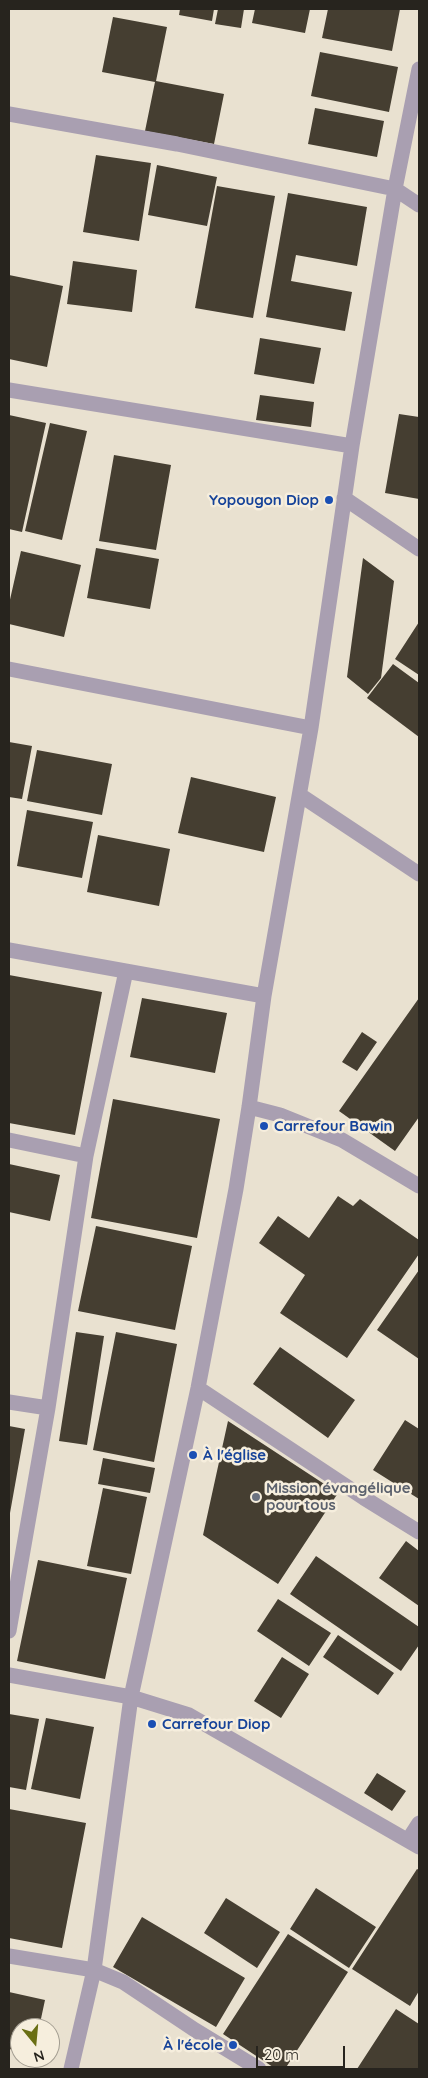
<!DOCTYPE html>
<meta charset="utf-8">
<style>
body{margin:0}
#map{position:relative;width:428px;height:2078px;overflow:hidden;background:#e9e1d0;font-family:Quicksand,sans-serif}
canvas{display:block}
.frame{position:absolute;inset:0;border:10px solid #27241e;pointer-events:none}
.north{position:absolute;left:10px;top:2018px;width:50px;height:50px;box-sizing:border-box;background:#f6eedd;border:1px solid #a39d91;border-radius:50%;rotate:163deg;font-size:14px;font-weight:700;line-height:20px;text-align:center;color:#27241e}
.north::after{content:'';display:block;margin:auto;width:18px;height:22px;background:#6a6f14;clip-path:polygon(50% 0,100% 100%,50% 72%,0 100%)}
.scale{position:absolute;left:256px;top:2046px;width:89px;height:22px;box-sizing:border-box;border:2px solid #27241e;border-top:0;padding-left:6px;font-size:15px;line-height:18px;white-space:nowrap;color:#27241e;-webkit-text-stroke:4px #f6eedd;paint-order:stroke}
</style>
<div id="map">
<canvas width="428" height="2078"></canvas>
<div class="frame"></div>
<div class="north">N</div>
<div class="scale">20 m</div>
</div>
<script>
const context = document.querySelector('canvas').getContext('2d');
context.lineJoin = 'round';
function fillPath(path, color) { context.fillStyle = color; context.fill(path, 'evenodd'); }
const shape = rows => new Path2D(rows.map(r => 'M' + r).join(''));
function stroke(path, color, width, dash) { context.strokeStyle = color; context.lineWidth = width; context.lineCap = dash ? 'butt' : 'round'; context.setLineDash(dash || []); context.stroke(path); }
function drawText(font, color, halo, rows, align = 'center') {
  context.font = font + ' Quicksand,sans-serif'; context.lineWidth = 5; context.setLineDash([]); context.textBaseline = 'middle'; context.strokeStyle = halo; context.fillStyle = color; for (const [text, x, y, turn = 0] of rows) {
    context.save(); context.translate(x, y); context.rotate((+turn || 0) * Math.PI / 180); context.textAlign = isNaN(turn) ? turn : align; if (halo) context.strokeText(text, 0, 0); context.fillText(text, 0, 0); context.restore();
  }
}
fillPath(shape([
 [180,9,214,9,212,21,179,15],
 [218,9,244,9,241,28,215,24],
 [255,9,310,9,305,33,252,23],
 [328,9,400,9,392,51,322,38],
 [113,17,167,27,156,81,224,94,214,144,145,131,155,82,102,72],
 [320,52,398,67,389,112,311,96],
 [315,108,384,121,377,157,308,144],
 [96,155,151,163,139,241,83,232],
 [157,165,217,177,207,226,148,215],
 [217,186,275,196,253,318,195,308],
 [288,193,367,207,357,266,296,255,291,281,352,292,345,331,266,317],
 [73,261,137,270,132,312,67,304],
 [9,275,63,286,47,367,9,359],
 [260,338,321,348,314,384,254,374],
 [260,395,314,402,311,427,256,420],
 [399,414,419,417,419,499,385,493],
 [9,415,46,423,22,532,9,529],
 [50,423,87,431,62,540,25,531],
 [114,455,171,465,156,550,99,541],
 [96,548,159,559,150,609,87,598],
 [21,551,81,565,64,637,9,624,9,604],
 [363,558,394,581,381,678,368,694,347,677],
 [419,622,419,675,395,659],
 [393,664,419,683,419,737,367,698],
 [9,742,32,746,22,799,9,797],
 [37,750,112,764,102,815,27,801],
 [191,777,276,797,264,852,178,833],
 [27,810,93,822,82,878,17,866],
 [98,835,170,849,159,906,87,892],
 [9,975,102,992,75,1135,9,1123],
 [142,998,227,1013,215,1073,130,1057],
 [419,998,419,1117,395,1151,339,1111],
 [362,1032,377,1042,357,1071,342,1062],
 [113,1099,220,1119,197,1238,91,1218],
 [9,1164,60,1175,50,1221,9,1212],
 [338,1196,353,1206,360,1199,419,1240,419,1254,347,1358,280,1313,305,1275,259,1243,278,1216,309,1238],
 [96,1226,192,1246,175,1330,78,1311],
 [419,1270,419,1359,377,1330],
 [76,1332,104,1336,87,1445,59,1441],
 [116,1332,177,1344,154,1462,93,1450],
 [280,1347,355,1400,328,1438,253,1384],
 [405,1420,419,1429,419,1499,373,1470],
 [228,1421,338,1493,278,1584,203,1535],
 [9,1426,25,1429,10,1513,9,1513],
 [103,1458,155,1468,150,1493,98,1484],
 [103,1488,147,1497,131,1574,87,1566],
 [406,1541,419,1551,419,1606,379,1578],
 [316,1556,419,1627,419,1645,401,1671,290,1594],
 [38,1560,127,1578,105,1679,17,1661],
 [278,1599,331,1633,309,1666,257,1631],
 [338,1635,394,1673,378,1695,323,1657],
 [282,1657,309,1674,281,1718,254,1701],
 [9,1714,39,1719,26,1790,9,1787],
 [46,1718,94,1727,80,1799,31,1789],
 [377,1773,406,1791,392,1811,364,1793],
 [9,1809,86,1823,62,1948,9,1938],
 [417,1869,419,1870,419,1991,410,2006,352,1969],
 [316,1888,376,1927,349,1968,290,1929],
 [226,1898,280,1932,257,1968,204,1933],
 [142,1917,245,1978,216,2027,113,1967],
 [288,1934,348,1972,285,2069,276,2069,223,2034],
 [9,1992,45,2000,39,2028,20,2028,20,2051,9,2049],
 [396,2009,419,2024,419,2069,357,2069]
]), '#453e31');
stroke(shape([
 [9,114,177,144,395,189,419,205],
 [9,390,352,446],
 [344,498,419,549],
 [9,669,311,728],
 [300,795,419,874],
 [9,950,264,996],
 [249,1107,280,1115,342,1140,419,1186],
 [9,1140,86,1156],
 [198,1388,364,1498,419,1532],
 [9,1402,48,1408],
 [9,1631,48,1408,86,1156,126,971],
 [9,1675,131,1697,189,1715,419,1847],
 [408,1840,419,1823],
 [9,1956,94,1970,123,1982,195,2030,259,2069],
 [71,2069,94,1970,131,1697,198,1388,236,1189,249,1107,264,996,311,728,352,446,395,189,419,69]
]), '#a99fb1', 15);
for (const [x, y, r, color] of [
 [329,500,5,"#1a4fb4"],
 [264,1126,5,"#1a4fb4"],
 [193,1455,5,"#1a4fb4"],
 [256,1497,5,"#6b7280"],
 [152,1724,5,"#1a4fb4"],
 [233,2045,5,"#1a4fb4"]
]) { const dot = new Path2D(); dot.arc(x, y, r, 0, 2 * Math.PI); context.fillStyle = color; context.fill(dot); stroke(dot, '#f6eedd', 2); }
drawText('bold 15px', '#164399', '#f6eedd', [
 ["Yopougon Diop",319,500,"right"],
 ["Carrefour Bawin",274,1126],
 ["À l'église",203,1455],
 ["Carrefour Diop",162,1724],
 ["À l'école",223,2045,"right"]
], 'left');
drawText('bold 15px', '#5b616d', '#f6eedd', [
 ["Mission évangélique",266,1488],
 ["pour tous",266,1505]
], 'left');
</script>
